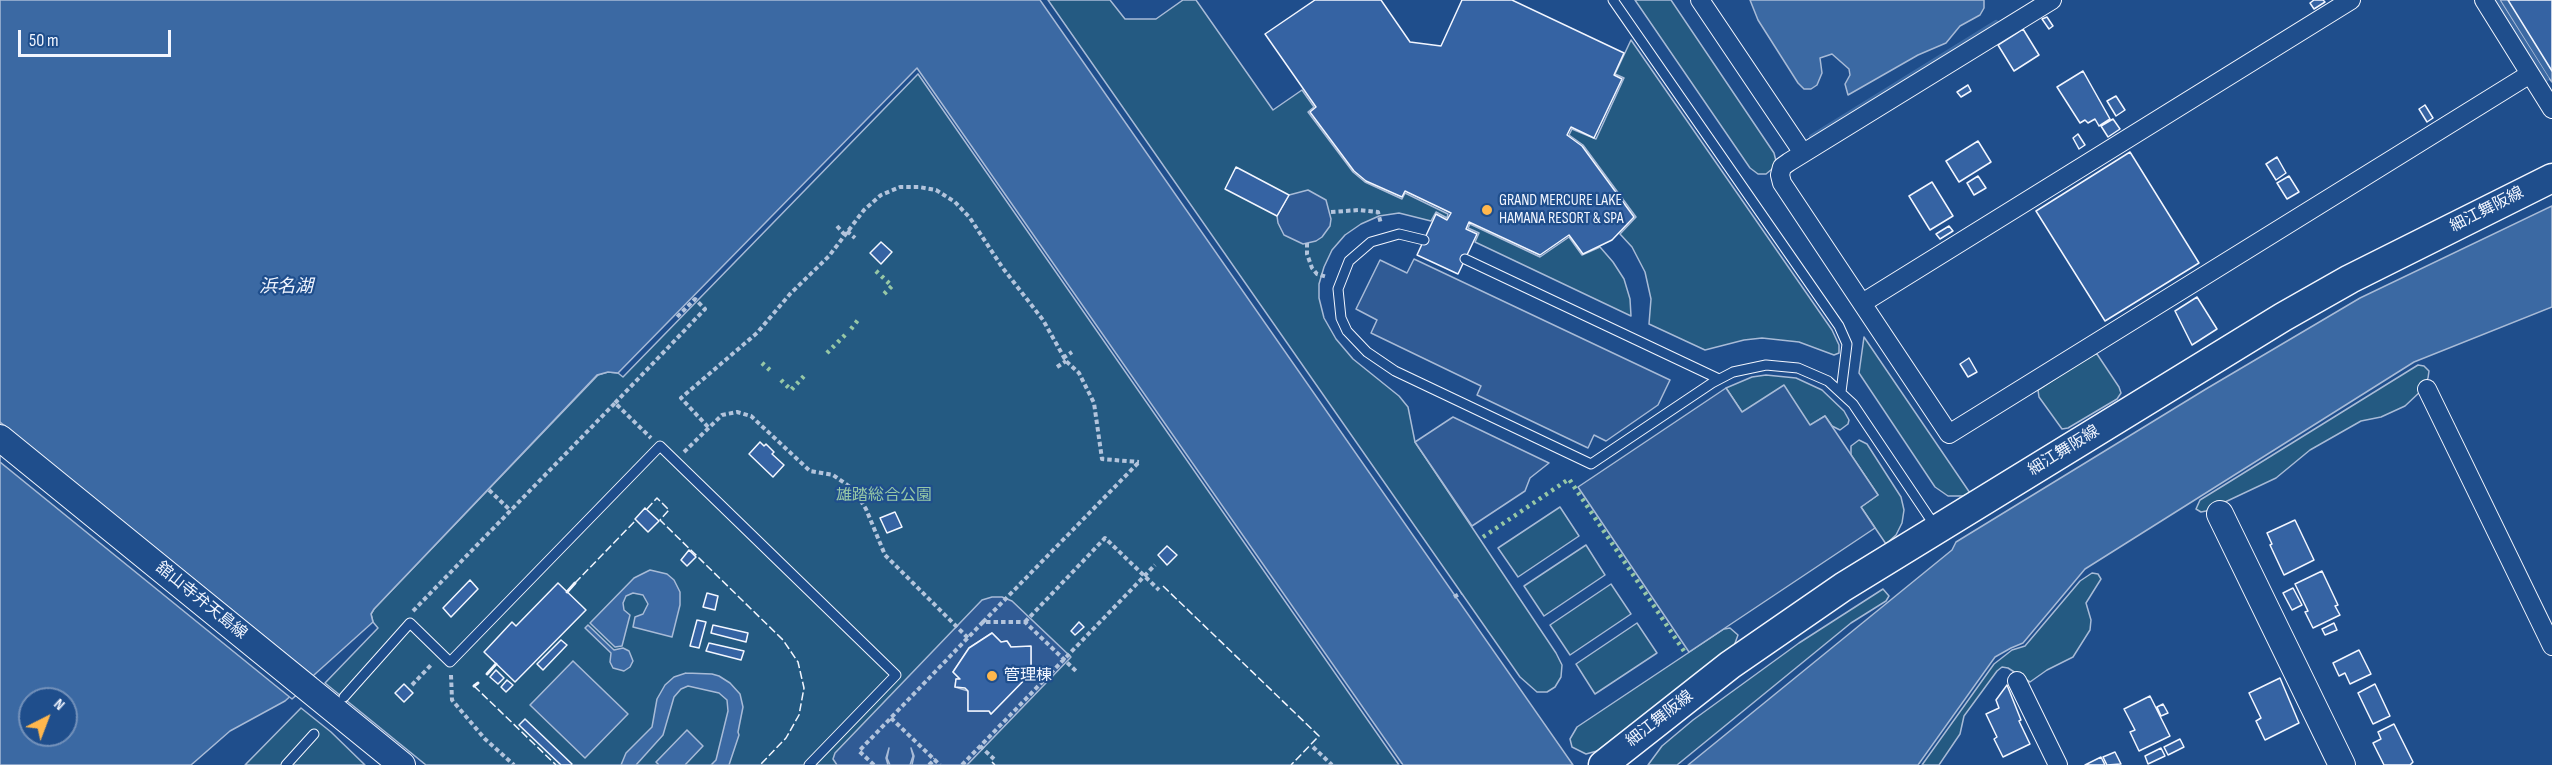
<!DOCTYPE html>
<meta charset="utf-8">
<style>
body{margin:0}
#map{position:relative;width:2552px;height:765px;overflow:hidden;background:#1f4e8c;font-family:"Sofia Sans Condensed",sans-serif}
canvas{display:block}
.north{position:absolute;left:18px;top:687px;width:60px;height:60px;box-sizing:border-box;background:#1f4e8c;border:2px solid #7391ba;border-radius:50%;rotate:42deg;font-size:16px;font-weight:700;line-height:24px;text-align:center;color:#f2f6ff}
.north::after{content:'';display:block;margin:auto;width:21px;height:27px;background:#ffb74d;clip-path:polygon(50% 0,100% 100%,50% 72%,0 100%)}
.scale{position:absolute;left:18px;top:30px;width:153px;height:27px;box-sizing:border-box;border:3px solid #f2f6ff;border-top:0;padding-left:8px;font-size:18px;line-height:21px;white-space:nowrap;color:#f2f6ff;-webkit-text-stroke:4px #1f4e8c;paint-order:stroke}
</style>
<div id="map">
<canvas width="2552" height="765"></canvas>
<div class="north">N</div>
<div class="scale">50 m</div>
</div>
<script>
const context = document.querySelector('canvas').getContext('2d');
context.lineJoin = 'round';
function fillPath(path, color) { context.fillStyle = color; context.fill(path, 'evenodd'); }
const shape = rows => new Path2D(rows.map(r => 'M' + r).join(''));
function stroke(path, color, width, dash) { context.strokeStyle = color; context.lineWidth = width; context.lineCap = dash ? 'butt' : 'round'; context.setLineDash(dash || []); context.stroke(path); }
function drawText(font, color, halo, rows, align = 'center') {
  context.font = font + ' "Sofia Sans Condensed","Noto Sans JP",sans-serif'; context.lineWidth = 4.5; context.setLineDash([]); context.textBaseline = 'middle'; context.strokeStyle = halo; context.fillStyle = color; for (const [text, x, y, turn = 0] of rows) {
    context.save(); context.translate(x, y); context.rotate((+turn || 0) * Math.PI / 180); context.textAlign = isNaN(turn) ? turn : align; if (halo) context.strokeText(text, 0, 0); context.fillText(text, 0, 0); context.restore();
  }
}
const green = shape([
 [1048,0,1110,0,1125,19,1156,19,1183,0,1196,0,1273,110,1302,90,1314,107,1308,112,1353,172,1365,182,1402,199,1405,193,1448,214,1447,218,1436,212,1431,221,1399,213,1379,216,1361,224,1345,235,1332,250,1324,267,1319,284,1319,298,1324,318,1336,339,1353,359,1399,396,1408,407,1415,442,1556,653,1562,665,1561,677,1555,687,1547,692,1537,692,1520,677,1048,0],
 [1635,0,1671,0,1774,153,1776,161,1772,169,1766,174,1758,174,1750,168,1635,0],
 [1631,40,1832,330,1839,345,1839,353,1834,355,1799,342,1762,338,1744,340,1705,350,1649,324,1651,299,1645,272,1632,247,1620,234,1636,217,1583,145,1569,135,1572,129,1596,139,1624,78,1615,74,1631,40],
 [918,74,1399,765,426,765,325,683,378,628,373,622,371,614,374,609,598,375,608,372,618,373,623,377,918,74],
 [1470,224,1540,257,1569,237,1582,255,1600,247,1613,262,1624,279,1630,299,1631,316,1475,242,1479,233,1468,228,1470,224],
 [1864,337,1970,493,1963,496,1948,496,1935,487,1859,373,1864,337],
 [2097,354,2119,387,2121,393,2117,399,2068,428,2062,429,2039,397,2038,390,2091,355,2097,354],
 [2418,365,2424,366,2429,371,2428,378,2422,390,2405,406,2381,417,2361,421,2310,450,2276,478,2206,511,2201,512,2196,509,2200,500,2418,365],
 [1766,375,1796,378,1822,390,1844,411,1849,420,1848,424,1840,430,1832,426,1825,416,1811,425,1742,412,1726,388,1752,377,1766,375],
 [1859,440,1867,444,1901,497,1904,510,1902,523,1896,535,1886,544,1861,507,1878,495,1851,455,1851,446,1859,440],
 [1560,507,1579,536,1518,577,1498,548,1560,507],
 [1586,545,1605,575,1544,616,1524,586,1586,545],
 [2092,573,2098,574,2101,579,2086,603,2091,620,2090,630,2073,657,2047,670,2030,682,2008,668,2002,667,1997,671,1964,716,1960,734,1939,765,1922,765,1994,664,2012,650,2025,646,2080,581,2092,573],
 [1611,584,1631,614,1570,655,1550,625,1611,584],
 [1883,589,1889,596,1886,601,1851,623,1677,765,1648,765,1662,746,1693,720,1799,643,1883,589],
 [1637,623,1657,653,1595,694,1576,664,1637,623],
 [1730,628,1738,635,1734,646,1597,751,1586,754,1572,747,1570,739,1577,727,1724,629,1730,628],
 [301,708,331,732,365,765,245,765,301,708]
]);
fillPath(green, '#245a82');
stroke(green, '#a8bbd7', 1.5);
const parking = shape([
 [1308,190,1326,200,1331,219,1330,226,1322,237,1316,241,1303,244,1284,235,1278,223,1277,216,1289,195,1308,190],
 [1414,259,1670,380,1658,405,1606,441,1594,435,1588,448,1477,395,1481,386,1371,333,1377,320,1356,309,1380,260,1407,273,1414,259],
 [1784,385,1810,425,1825,416,1878,495,1861,507,1875,528,1689,652,1578,487,1726,388,1742,412,1784,385],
 [1453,417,1549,463,1530,478,1525,491,1472,526,1415,442,1453,417],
 [1002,597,1012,601,1071,657,967,765,912,765,914,756,911,748,913,756,910,765,890,765,887,758,889,748,886,758,888,765,837,765,833,759,835,753,982,600,992,597,1002,597],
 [992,633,1001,642,1007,641,1011,647,1031,647,1031,667,1034,670,991,714,989,711,968,711,968,691,955,687,956,679,960,679,953,672,969,648,992,633]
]);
fillPath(parking, '#305b95');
stroke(parking, '#a8bbd7', 1.5);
const water = shape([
 [0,0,1040,0,1573,765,1403,765,917,68,618,373,608,372,597,375,374,609,371,614,373,622,285,701,230,731,191,765,0,765,0,0],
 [30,699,66,699,66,735,30,735,30,699],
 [1750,0,1984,0,1984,8,1980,15,1960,26,1946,43,1918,55,1848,95,1845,84,1850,75,1849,69,1832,54,1820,58,1822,73,1817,85,1811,89,1804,89,1798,83,1758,20,1750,0],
 [2500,0,2552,0,2552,82,2548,77,2500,0],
 [2552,206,2552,307,2414,362,2085,569,2023,643,2011,648,1995,657,1918,765,1688,765,1952,550,1956,542,2206,389,2360,298,2552,206],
 [650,570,667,574,674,580,680,592,680,605,672,637,633,627,635,617,643,614,648,604,643,595,633,593,626,596,623,603,624,610,630,615,622,646,615,647,590,623,634,578,650,570],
 [588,625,614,650,623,648,629,651,633,661,630,667,624,671,613,668,610,662,611,653,585,628,588,625],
 [573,661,628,714,585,758,530,705,573,661],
 [686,673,712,674,719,676,730,683,740,694,743,707,738,732,739,735,729,765,711,765,716,760,728,711,727,700,719,693,688,686,681,689,674,697,663,735,636,765,621,765,626,753,652,727,657,699,665,685,674,677,686,673],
 [687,730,703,746,685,765,659,765,656,762,687,730]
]);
fillPath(water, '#3b69a3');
stroke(water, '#a8bbd7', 1.5);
const pier = shape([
 [0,422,316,678,292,699,0,462,0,422]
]);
fillPath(pier, '#1f4e8c');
stroke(pier, '#a8bbd7', 1.5);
stroke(shape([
 [2496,0,2546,79],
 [1812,137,1996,23]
]), '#3b69a3', 6);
const building = shape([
 [1315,0,1381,0,1410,42,1441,46,1462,0,1512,0,1624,53,1614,75,1622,79,1594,138,1571,127,1567,135,1582,146,1634,217,1612,240,1583,254,1569,235,1540,255,1469,222,1466,229,1477,234,1458,274,1417,255,1436,214,1447,220,1451,213,1405,191,1402,197,1366,181,1354,171,1310,112,1316,107,1265,34,1315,0],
 [2314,0,2323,0,2325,2,2314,9,2310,3,2314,0],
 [2508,0,2552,0,2552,71,2508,0],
 [2047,17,2053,26,2049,29,2042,19,2047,17],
 [2023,29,2039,55,2014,71,1998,45,2023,29],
 [2083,71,2110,119,2099,126,2095,119,2088,123,2085,120,2080,123,2057,87,2083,71],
 [1968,85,1971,91,1961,97,1957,92,1968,85],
 [2116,96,2125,110,2116,116,2107,101,2116,96],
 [2425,105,2433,118,2427,122,2419,109,2425,105],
 [2113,119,2120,129,2108,137,2101,126,2113,119],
 [2078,134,2085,145,2079,149,2073,138,2078,134],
 [1978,141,1991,162,1959,182,1946,161,1978,141],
 [2130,152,2199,263,2105,321,2036,211,2130,152],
 [2277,157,2286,173,2276,180,2266,164,2277,157],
 [1236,167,1289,195,1277,216,1225,189,1236,167],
 [1978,176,1986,188,1974,195,1967,183,1978,176],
 [2289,176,2299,192,2287,199,2277,183,2289,176],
 [1932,182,1953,216,1930,230,1909,196,1932,182],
 [1949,226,1953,231,1940,239,1936,234,1949,226],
 [881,242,892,252,881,264,870,253,881,242],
 [2197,297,2217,329,2192,345,2175,311,2197,297],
 [1969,358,1977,372,1968,377,1960,364,1969,358],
 [760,442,764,446,766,444,774,452,772,454,784,465,773,477,749,454,760,442],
 [645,508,659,521,648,532,635,519,645,508],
 [895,512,902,527,887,533,880,518,895,512],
 [2295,520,2314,560,2284,575,2270,545,2272,544,2267,533,2295,520],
 [1167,546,1177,555,1167,565,1158,555,1167,546],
 [689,550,696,557,687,566,681,560,689,550],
 [2322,571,2338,605,2335,606,2340,615,2313,628,2305,612,2308,611,2295,584,2322,571],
 [470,580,478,589,451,617,443,608,470,580],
 [558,583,586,610,515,682,484,652,512,622,516,626,558,583],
 [2293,588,2302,605,2292,610,2283,593,2293,588],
 [707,593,718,596,715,610,703,607,707,593],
 [697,620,706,622,699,648,690,646,697,620],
 [1079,622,1084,627,1075,635,1071,631,1079,622],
 [2334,623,2337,630,2325,635,2322,629,2334,623],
 [713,625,748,633,746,642,711,633,713,625],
 [992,633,1001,642,1007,641,1011,647,1031,646,1031,667,1034,670,991,714,989,711,968,711,968,691,965,688,955,687,956,679,960,679,953,672,969,648,992,633],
 [561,640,567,645,543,670,537,664,561,640],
 [709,643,744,651,741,660,706,651,709,643],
 [2359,650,2371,674,2350,684,2345,673,2339,676,2333,663,2359,650],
 [496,670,504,678,498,684,490,677,496,670],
 [2280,678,2299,723,2265,740,2256,721,2261,718,2249,693,2280,678],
 [507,680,513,685,506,692,501,687,507,680],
 [404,684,413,693,404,702,395,693,404,684],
 [2375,684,2390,716,2373,724,2358,693,2375,684],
 [2007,685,2021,720,2019,721,2030,744,2003,757,1994,739,1997,737,1986,714,1999,708,1996,700,2007,685],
 [2150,696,2170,736,2139,751,2130,732,2135,730,2124,709,2150,696],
 [2163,704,2168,713,2161,716,2157,707,2163,704],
 [525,719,572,764,571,765,561,765,519,725,525,719],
 [2394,724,2413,762,2410,765,2384,765,2373,743,2381,739,2378,732,2394,724],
 [2180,739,2184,747,2168,755,2164,747,2180,739],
 [2161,748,2165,756,2148,764,2145,756,2161,748],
 [2115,752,2121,764,2107,765,2103,757,2115,752],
 [2101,757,2105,765,2085,765,2101,757]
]);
fillPath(building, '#3563a3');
stroke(building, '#f2f6ff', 1.5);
const lane = shape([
 [1613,0,1839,326,1847,344,1841,392],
 [1424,240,1399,234,1371,242,1349,261,1338,289,1341,318,1347,331,1367,352,1395,371,1591,464,1712,383,1733,372,1766,365,1798,368,1828,381,1853,404,1935,526],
 [1465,259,1719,379],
 [344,697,410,623,450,662,660,446,896,675,809,765],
 [286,765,314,734]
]);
const street = shape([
 [1700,0,1803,153],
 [2052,0,1789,162,1782,167,1780,175,1782,183,1949,434,2530,74],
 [2484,0,2552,109],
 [1864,302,2351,0],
 [2427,389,2552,646],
 [2017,681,2058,765]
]);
const secondary = shape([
 [0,438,402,765],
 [2220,514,2342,765]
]);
const primary = shape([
 [1603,765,1730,665,1843,587,2283,317,2350,279,2552,178]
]);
stroke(lane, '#f2f6ff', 11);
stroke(street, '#f2f6ff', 20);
stroke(secondary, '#f2f6ff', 28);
stroke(primary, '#f2f6ff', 31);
stroke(shape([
 [1331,212,1359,210,1378,212,1381,224],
 [837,226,844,234],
 [847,231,855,238],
 [1307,243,1307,254,1312,268,1317,274,1327,277],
 [1063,358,1072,352],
 [1057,367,1066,361],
 [615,403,705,309,695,299,676,318],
 [708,427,681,398,757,333,790,294,829,256,864,210,881,195,900,187,919,187,936,190,955,202,970,218,1002,267,1043,320,1066,361,1079,373,1094,403,1102,459,1139,462],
 [684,452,722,415,737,412,751,416,810,471,833,475,853,489,866,509,885,555,968,638],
 [489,490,511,511],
 [1454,597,1461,593],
 [413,611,615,403,651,438],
 [983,622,1139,462],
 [1025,622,1105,538,1159,590],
 [451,675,452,700,485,739,514,765],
 [412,685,432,664],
 [891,718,940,765],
 [980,746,994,759],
 [1313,747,1332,765],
 [874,765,859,751,983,622,1025,622,1078,673],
 [929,765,935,759],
 [962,765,1155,565]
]), '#b3c4dc', 4, [4.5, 3]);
stroke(lane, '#1f4e8c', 9);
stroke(street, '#1f4e8c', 18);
stroke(secondary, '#1f4e8c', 26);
stroke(primary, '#1f4e8c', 28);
stroke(shape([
 [876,271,892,286,882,296],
 [851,329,858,320],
 [827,353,848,332],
 [762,363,772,372],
 [781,380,791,390,805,375],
 [1483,537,1569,479,1684,651]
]), '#97c8a6', 4.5, [3, 4.5]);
stroke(shape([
 [647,509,657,498,669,510,660,520,783,640,798,662,804,688,799,715,786,738,760,765],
 [575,583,636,520],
 [1163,586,1319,736,1291,765],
 [474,686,556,765],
 [992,762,995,765]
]), '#f2f6ff', 1.5, [8, 3]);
stroke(shape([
 [567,592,575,583],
 [487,674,496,664],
 [474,686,478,683]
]), '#f2f6ff', 3);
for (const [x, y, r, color] of [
 [1487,210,6,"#ffb74d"],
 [992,676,6,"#ffb74d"]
]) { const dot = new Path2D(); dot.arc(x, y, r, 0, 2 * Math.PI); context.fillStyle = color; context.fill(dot); stroke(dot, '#1f4e8c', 2); }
drawText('16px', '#f2f6ff', '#1f4e8c', [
 ["GRAND MERCURE LAKE",1499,201],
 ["HAMANA RESORT & SPA",1499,219],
 ["管理棟",1004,676]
], 'left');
drawText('16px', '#f2f6ff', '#1f4e8c', [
 ["細江舞阪線",2487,210,-27],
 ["細江舞阪線",2064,451,-32],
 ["舘山寺弁天島線",201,601,39],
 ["細江舞阪線",1660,719,-38]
]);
drawText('16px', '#97c8a6', '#1f4e8c', [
 ["雄踏総合公園",884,496]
]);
drawText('italic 18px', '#f2f6ff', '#1f4e8c', [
 ["浜名湖",286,287]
]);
</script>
